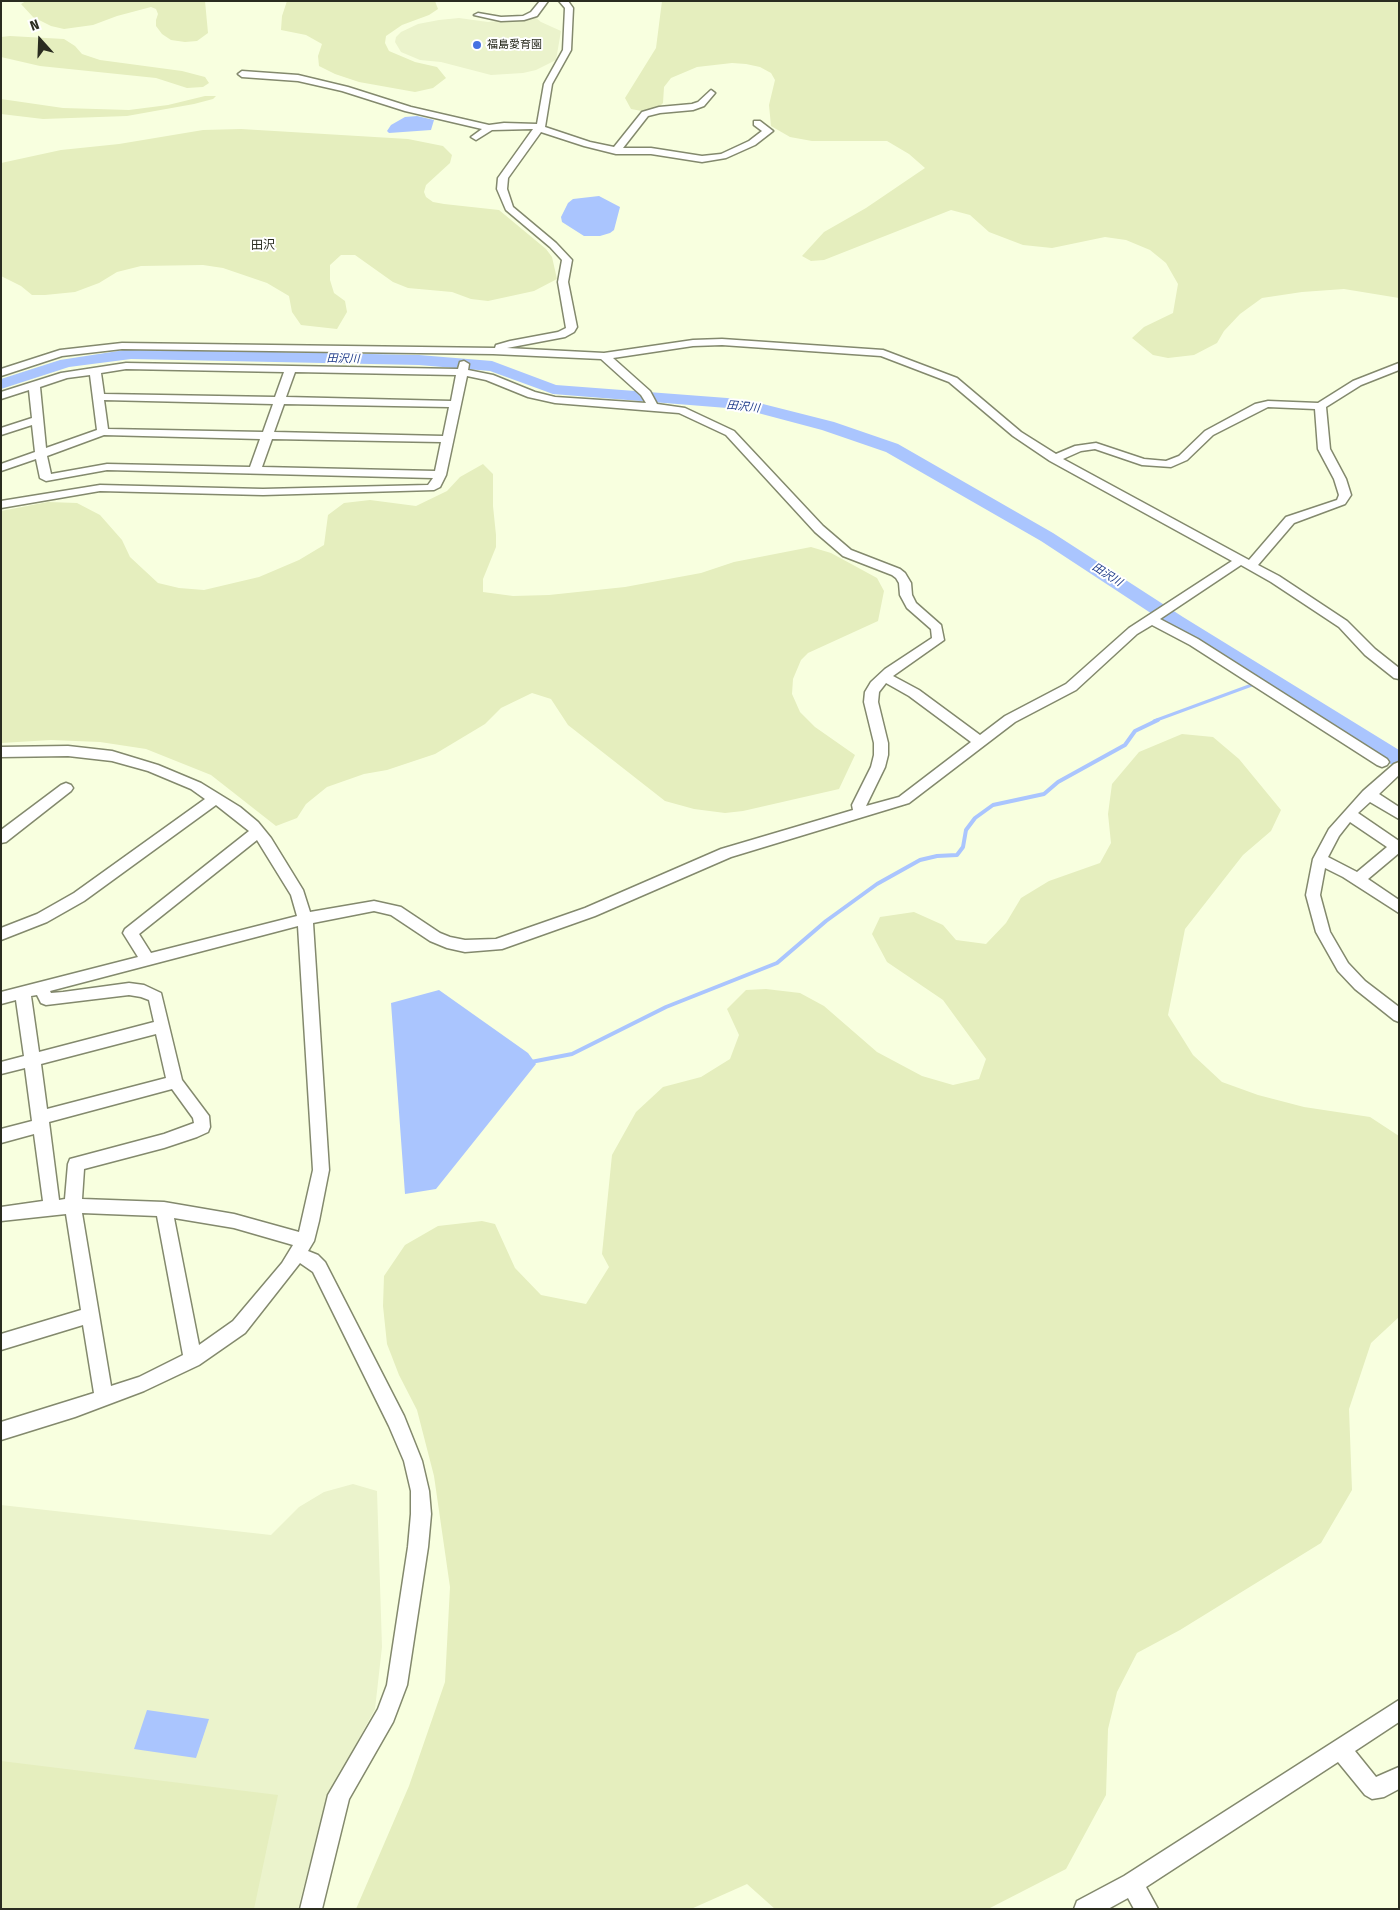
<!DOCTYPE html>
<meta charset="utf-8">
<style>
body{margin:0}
#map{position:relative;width:1400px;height:1910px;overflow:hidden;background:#f8ffdf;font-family:"Fira Sans Condensed",sans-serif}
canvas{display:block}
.frame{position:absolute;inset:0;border:2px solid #2a2c20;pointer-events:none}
.north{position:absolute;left:15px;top:15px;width:50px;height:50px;-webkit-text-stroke:4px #fff;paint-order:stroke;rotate:340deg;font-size:14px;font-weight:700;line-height:20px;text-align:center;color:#2a2c20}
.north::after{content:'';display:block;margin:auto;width:18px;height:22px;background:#2a2c20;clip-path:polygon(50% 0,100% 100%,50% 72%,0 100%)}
</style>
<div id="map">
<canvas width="1400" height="1910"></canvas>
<div class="frame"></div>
<div class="north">N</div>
</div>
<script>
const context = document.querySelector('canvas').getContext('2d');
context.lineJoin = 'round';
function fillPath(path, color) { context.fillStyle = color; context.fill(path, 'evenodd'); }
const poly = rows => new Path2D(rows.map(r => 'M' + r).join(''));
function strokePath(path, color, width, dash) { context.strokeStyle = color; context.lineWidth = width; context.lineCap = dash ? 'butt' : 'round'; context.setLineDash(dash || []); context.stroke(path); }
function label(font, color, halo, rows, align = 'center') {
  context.font = font + ' "Fira Sans Condensed","Noto Sans JP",sans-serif'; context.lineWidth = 4; context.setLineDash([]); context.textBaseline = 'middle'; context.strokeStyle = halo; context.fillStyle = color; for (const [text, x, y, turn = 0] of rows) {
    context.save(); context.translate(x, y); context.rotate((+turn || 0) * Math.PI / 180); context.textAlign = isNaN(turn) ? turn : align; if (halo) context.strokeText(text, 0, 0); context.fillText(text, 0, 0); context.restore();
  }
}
const built = poly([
 [535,17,541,22,561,31,556,60,536,70,523,73,491,75,441,62,420,60,401,52,395,42,396,37,401,32,418,24,439,20,459,18,488,22],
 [353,1484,377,1491,382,1647,375,1709,334,1785,321,1820,298,1909,1,1909,1,1505,271,1535,299,1507,324,1492]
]);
const green = poly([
 [26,1,205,1,208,33,197,41,185,42,171,40,162,34,156,26,156,20,158,14,156,9,151,7,117,16,93,25,64,29,51,26,33,17,21,4],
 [287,1,435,1,438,9,429,15,402,25,386,36,385,43,389,51,415,62,437,67,446,78,433,88,415,92,359,82,335,74,319,66,318,56,322,44,306,35,281,30,282,16],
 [662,1,1399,1,1399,298,1344,289,1302,292,1262,298,1240,314,1224,331,1217,343,1194,355,1168,358,1153,355,1132,338,1144,327,1173,313,1178,284,1166,263,1150,250,1126,240,1105,237,1052,248,1023,245,989,232,970,215,951,210,824,260,811,261,802,256,824,232,866,208,925,168,909,154,887,141,812,141,790,137,771,126,769,105,775,80,771,73,760,67,746,64,732,63,697,67,671,78,664,87,663,103,656,110,647,112,631,109,625,98,656,48],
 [10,36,64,39,75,46,82,54,100,60,182,71,205,77,209,83,203,87,187,88,156,78,40,66,1,57,1,37],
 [205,96,216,96,213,99,194,104,127,116,43,119,1,114,1,99,63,108,129,110,168,105],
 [241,129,408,139,443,146,452,155,450,163,426,185,424,192,426,197,433,202,444,204,499,210,546,249,552,257,557,279,534,291,488,301,471,299,452,292,408,288,393,282,355,255,341,255,330,265,330,280,334,293,345,301,347,312,337,329,301,325,292,312,289,296,267,283,223,268,203,265,141,266,117,272,99,283,75,292,45,295,32,295,21,286,1,276,1,163,61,150,119,144,203,130],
 [483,464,493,474,493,506,496,535,496,547,483,579,483,592,513,596,549,595,625,587,701,573,734,562,811,547,831,553,877,578,884,591,878,621,808,653,801,660,793,679,792,694,800,712,815,727,855,755,839,789,743,811,725,813,694,809,665,801,568,725,551,699,532,693,501,708,485,724,435,754,387,770,364,774,327,787,306,804,297,818,276,826,211,775,146,749,100,742,51,740,1,743,1,511,48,502,77,503,100,515,122,540,130,557,158,583,179,588,204,590,259,577,299,560,324,545,328,515,344,503,370,500,416,506,447,491,460,477],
 [1182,734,1213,737,1239,759,1281,810,1271,831,1243,855,1185,929,1168,1015,1193,1055,1222,1082,1258,1095,1304,1107,1370,1117,1399,1136,1399,1317,1371,1343,1349,1409,1352,1490,1321,1543,1180,1630,1137,1653,1117,1692,1108,1729,1106,1795,1066,1869,988,1909,775,1909,747,1884,691,1909,356,1909,409,1786,445,1682,450,1587,434,1476,417,1410,399,1375,387,1344,383,1306,384,1276,405,1245,438,1226,482,1221,495,1224,515,1268,541,1295,586,1304,609,1267,602,1254,612,1155,636,1112,663,1087,701,1077,730,1059,739,1035,727,1009,746,990,766,989,800,993,824,1006,877,1052,922,1076,953,1085,979,1079,986,1059,943,1000,887,962,872,934,880,917,914,912,943,925,956,940,986,944,1006,923,1021,898,1049,881,1100,863,1111,843,1108,814,1112,784,1139,752],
 [1,1761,278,1795,254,1909,1,1909]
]);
const water = poly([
 [417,116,434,120,431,130,389,133,387,131,391,125,405,117],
 [599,196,620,207,614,230,610,233,600,236,584,236,562,222,561,217,568,203,573,199],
 [439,990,528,1053,536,1064,436,1189,405,1194,391,1003],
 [147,1710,209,1719,196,1758,134,1749]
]);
const streamFar1 = poly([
 [1154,721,1268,679]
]);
const stream = poly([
 [531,1062,572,1054,666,1007,777,963,826,921,877,884,920,860,937,856,957,855,963,847,966,830,975,818,993,805,1044,794,1058,782,1125,745,1135,731,1158,720]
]);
const river = poly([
 [131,349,419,355,492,361,556,385,727,398,759,403,834,422,898,444,1053,533,1183,617,1399,750,1399,767,1392,765,1169,625,1041,541,886,452,822,430,758,413,727,408,553,394,490,371,419,365,131,359,69,367,1,389,1,379,60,360,131,349]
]);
const minor = poly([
 [540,1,548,1,537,16,524,20,501,21,474,15,478,13,501,17,523,16,531,12,540,1],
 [559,1,568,1,573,8,571,50,552,84,545,127,590,142,614,147,642,112,659,107,692,104,698,102,711,90,715,93,704,106,693,110,660,113,648,116,623,148,651,148,702,156,721,154,749,141,762,131,754,125,754,121,760,121,773,131,755,145,726,158,702,162,651,154,616,154,584,146,541,132,508,178,507,189,513,207,556,243,572,260,568,282,577,327,574,332,565,337,507,348,604,353,693,340,722,339,883,350,957,378,1021,432,1056,454,1075,446,1096,443,1144,459,1166,461,1179,456,1205,431,1255,404,1268,401,1318,403,1353,381,1399,363,1399,370,1361,385,1326,407,1330,449,1346,479,1351,495,1345,504,1294,523,1258,565,1279,576,1347,621,1375,649,1399,668,1399,679,1394,678,1365,655,1339,627,1271,582,1241,565,1160,619,1198,639,1387,759,1389,762,1387,765,1382,767,1377,765,1190,645,1152,625,1137,634,1076,690,1015,722,909,803,731,857,595,916,502,949,465,952,447,948,430,941,391,915,374,911,313,923,329,1170,319,1221,314,1241,308,1251,318,1255,325,1262,404,1416,422,1461,429,1491,431,1514,428,1547,407,1685,393,1722,349,1799,322,1909,300,1909,328,1795,378,1709,387,1685,408,1547,411,1514,411,1491,404,1461,389,1426,313,1272,300,1263,245,1333,199,1365,144,1391,75,1417,1,1440,1,1422,94,1393,83,1325,1,1350,1,1334,81,1310,66,1214,1,1221,1,1207,43,1201,34,1134,1,1143,1,1129,32,1121,25,1068,1,1074,1,1062,24,1056,16,1000,1,1004,1,992,138,957,123,933,125,929,249,831,216,805,84,901,47,922,1,940,1,928,37,914,74,893,205,799,191,789,148,771,112,761,68,756,1,757,1,747,68,746,112,751,158,765,201,783,240,807,258,822,271,838,303,890,310,912,374,901,401,907,440,933,450,937,465,940,496,939,585,908,721,849,853,810,852,805,871,767,874,755,874,743,864,702,865,692,871,682,885,669,932,638,931,629,907,608,900,595,899,583,896,578,892,575,843,556,815,532,726,435,679,413,555,403,528,397,486,380,467,376,446,475,440,487,434,490,263,495,100,491,1,508,1,501,100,485,263,489,428,485,433,478,107,470,46,481,40,478,36,459,1,471,1,464,35,452,32,425,1,435,1,428,32,418,29,390,1,399,1,392,61,373,126,363,458,369,460,362,464,361,469,364,468,370,493,375,535,392,555,397,646,403,641,395,601,359,493,354,122,349,62,356,1,376,1,369,60,350,122,343,495,348,496,345,510,341,558,332,566,328,558,282,562,260,550,247,506,210,497,189,498,178,533,129,492,130,476,140,471,137,482,129,405,111,342,91,298,81,242,77,238,74,242,71,298,75,348,87,411,107,489,125,504,123,537,124,544,84,563,50,565,8,559,1],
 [722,345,881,356,949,382,1013,436,1050,461,1232,561,1129,628,1066,684,1005,716,980,735,919,690,893,676,944,640,941,625,916,603,912,595,911,583,905,573,900,569,851,550,823,526,734,431,685,408,657,404,650,391,613,358,693,346,722,345],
 [126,369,284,372,275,397,104,394,101,373,126,369],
 [295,372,456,375,451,401,286,397,295,372],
 [90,375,97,430,46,448,40,387,67,378,90,375],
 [104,400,273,404,263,432,108,429,104,400],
 [284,404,449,407,443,436,274,432,284,404],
 [1268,407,1315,409,1318,449,1334,479,1339,495,1337,500,1286,517,1249,560,1063,459,1081,451,1095,449,1142,465,1171,467,1187,460,1213,435,1268,407],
 [104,435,260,439,250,467,107,464,51,474,47,456,104,435],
 [272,439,441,442,435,471,262,467,272,439],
 [886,683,909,696,971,742,899,797,866,806,885,767,888,755,888,743,878,702,879,692,886,683],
 [257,840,291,895,297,916,151,953,139,934,257,840],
 [298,926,313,1170,299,1232,234,1214,164,1202,82,1199,84,1169,164,1148,197,1137,208,1132,210,1127,209,1116,182,1080,161,993,144,985,129,983,63,992,51,993,50,991,298,926],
 [37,995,41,1003,46,1005,129,995,141,997,149,1000,154,1022,39,1052,31,996,37,995],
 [156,1034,166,1078,47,1109,41,1064,156,1034],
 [172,1089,193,1118,194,1123,164,1134,70,1159,68,1164,65,1199,59,1200,49,1122,172,1089],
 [82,1213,157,1216,183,1355,139,1377,111,1386,82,1213],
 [174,1218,234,1228,293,1245,282,1263,233,1321,199,1345,174,1218],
 [1399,762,1399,775,1379,794,1399,807,1399,819,1370,802,1358,813,1399,841,1399,853,1368,879,1399,900,1399,913,1343,877,1325,868,1320,895,1330,932,1348,963,1365,981,1399,1007,1399,1022,1394,1020,1355,989,1338,971,1316,932,1306,895,1313,859,1329,829,1363,791,1394,764,1399,762],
 [1350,822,1387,847,1357,872,1328,857,1339,836,1350,822],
 [66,783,71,785,73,788,71,791,6,842,1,843,1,830,61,785,66,783],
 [1399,1700,1399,1722,1355,1751,1376,1777,1399,1767,1399,1789,1384,1797,1372,1799,1365,1795,1338,1762,1146,1887,1158,1909,1134,1909,1128,1898,1108,1909,1074,1909,1077,1901,1124,1876,1399,1700]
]);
const markers = [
 [477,45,5,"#4471e2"]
];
const farPoinames = [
 ["福島愛育園",487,45]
];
const farWaternames = [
 ["田沢川",343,359,1],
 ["田沢川",743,407,6],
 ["田沢川",1107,575,32]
];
const farQuarternames = [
 ["田沢",263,246]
];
fillPath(built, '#ebf3cc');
fillPath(green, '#e5eebe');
fillPath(water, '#aac5fe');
strokePath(streamFar1, '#aac5fe', 3);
strokePath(stream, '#aac5fe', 4);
fillPath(river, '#aac5fe');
strokePath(minor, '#83896d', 3);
fillPath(minor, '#fff');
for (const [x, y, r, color] of markers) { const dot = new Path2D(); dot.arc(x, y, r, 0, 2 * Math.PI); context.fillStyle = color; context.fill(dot); strokePath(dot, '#fff', 2); }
label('11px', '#2a2c20', '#fff', farPoinames, 'left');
label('italic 11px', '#1c3988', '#fff', farWaternames);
label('12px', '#2a2c20', '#fff', farQuarternames);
</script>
